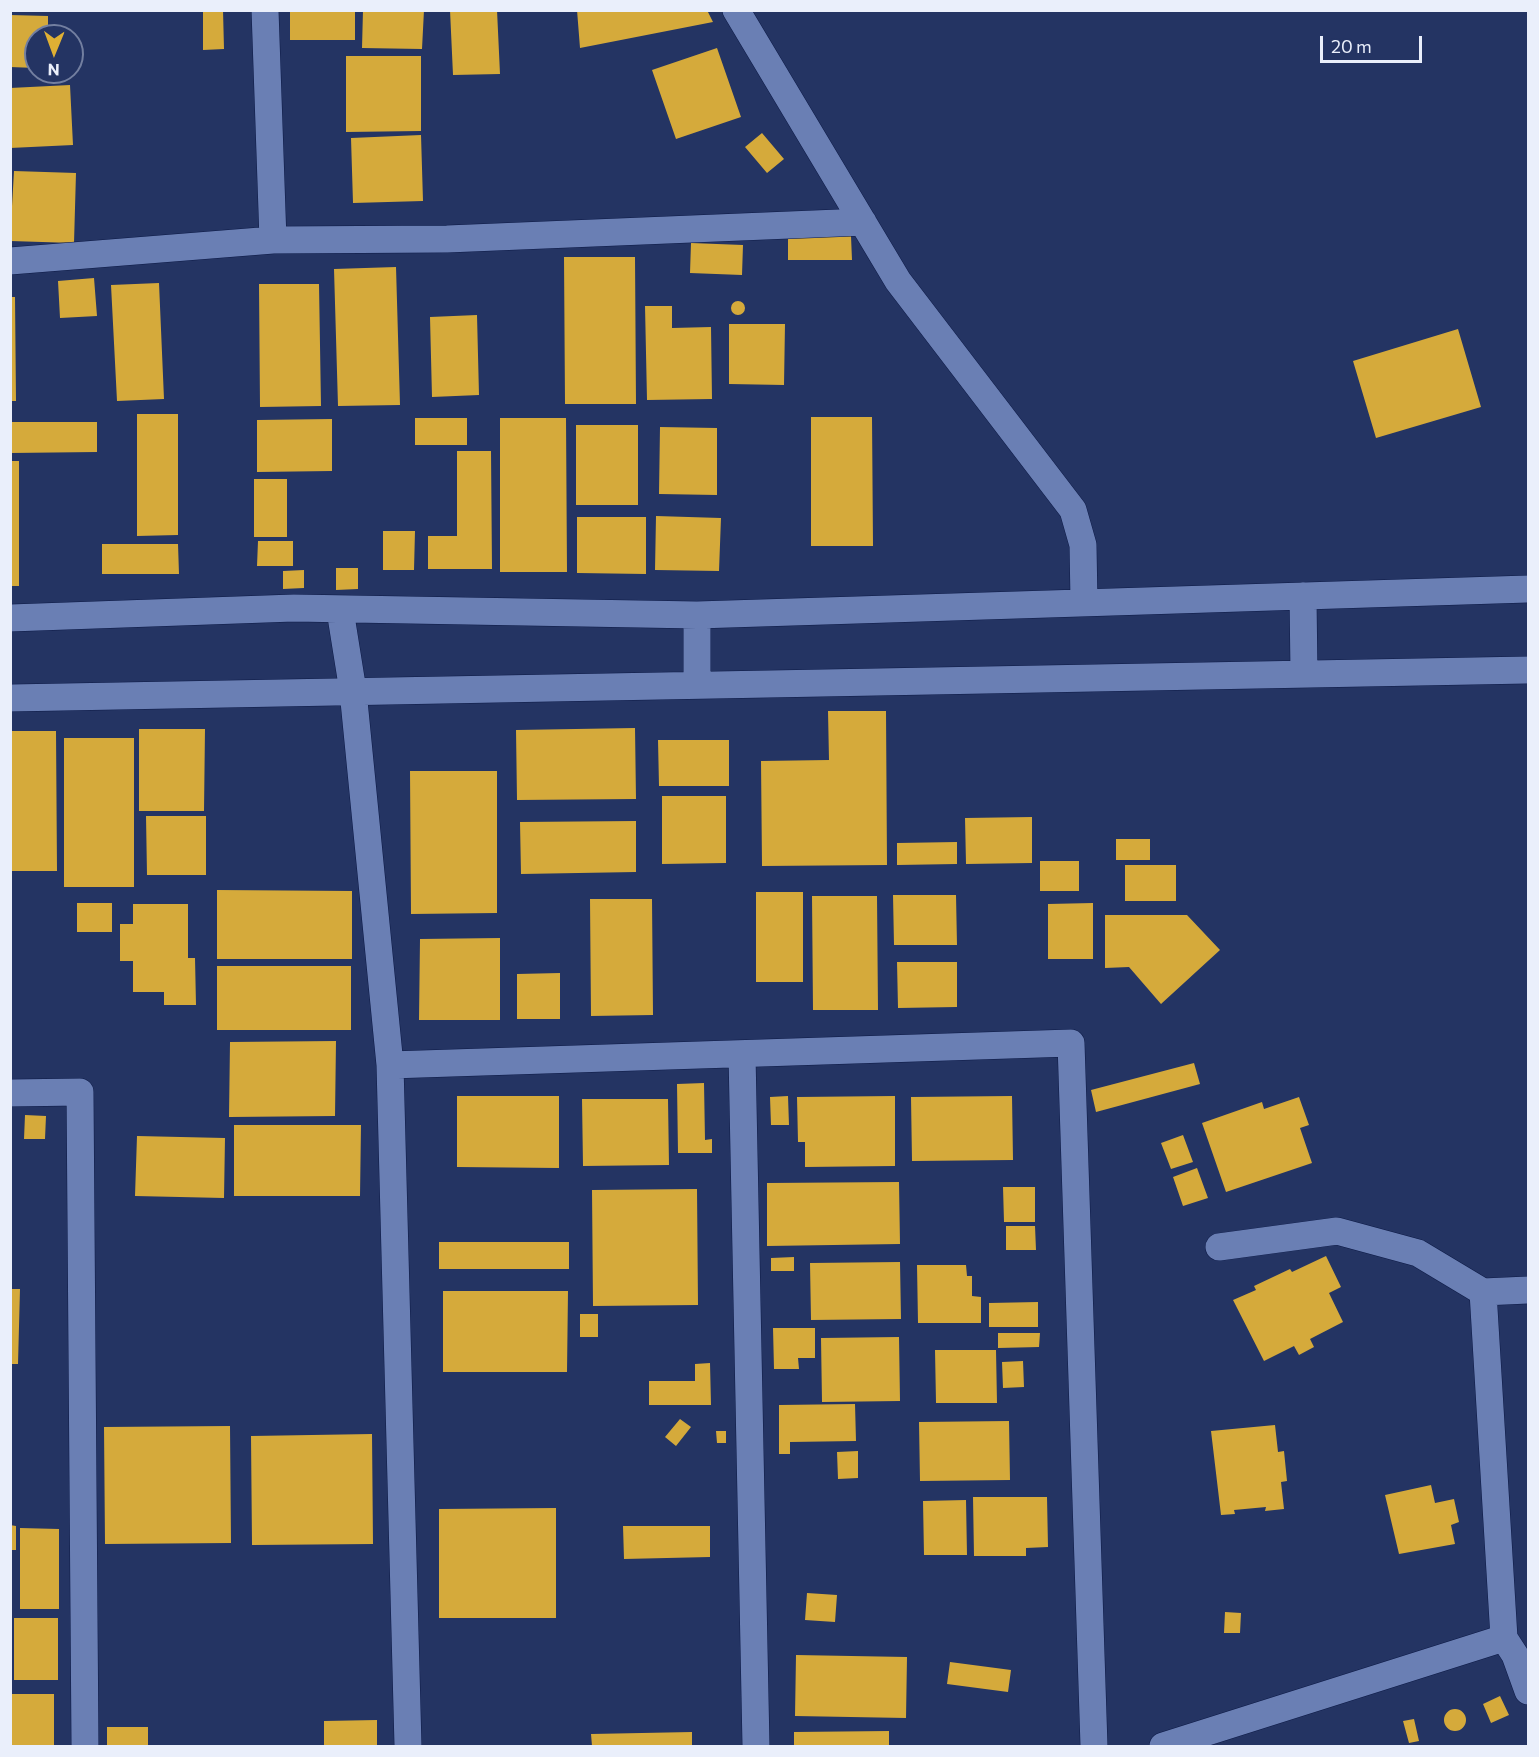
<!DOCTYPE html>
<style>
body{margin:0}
#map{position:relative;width:1539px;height:1757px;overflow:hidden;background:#243463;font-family:Commissioner,sans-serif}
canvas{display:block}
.frame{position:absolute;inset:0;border:12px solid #eaeffb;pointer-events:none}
.north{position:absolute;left:24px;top:24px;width:60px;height:60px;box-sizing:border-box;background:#243463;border:2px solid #737fa0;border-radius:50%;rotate:181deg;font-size:16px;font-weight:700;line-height:24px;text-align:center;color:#eaeffb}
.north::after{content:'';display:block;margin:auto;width:21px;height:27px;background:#dfb034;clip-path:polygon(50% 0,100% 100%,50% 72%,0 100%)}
.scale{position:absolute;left:1320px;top:36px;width:102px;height:27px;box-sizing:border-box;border:3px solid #eaeffb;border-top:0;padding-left:8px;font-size:18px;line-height:21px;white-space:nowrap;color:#eaeffb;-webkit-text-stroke:4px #243463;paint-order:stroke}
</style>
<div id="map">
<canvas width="1539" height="1757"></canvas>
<div class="frame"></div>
<div class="north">N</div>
<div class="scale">20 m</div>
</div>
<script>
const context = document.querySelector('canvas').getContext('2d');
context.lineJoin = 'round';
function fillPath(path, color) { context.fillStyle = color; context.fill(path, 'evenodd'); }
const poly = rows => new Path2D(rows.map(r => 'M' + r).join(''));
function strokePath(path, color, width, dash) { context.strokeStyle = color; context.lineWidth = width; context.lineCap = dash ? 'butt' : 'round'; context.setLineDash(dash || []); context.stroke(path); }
const building = poly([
 [203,10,223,10,224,49,203,50],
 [290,10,355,10,355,40,290,40],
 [363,10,424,10,422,49,362,48],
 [450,10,497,10,500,74,453,75],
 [577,10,707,10,713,22,580,48],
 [10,15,48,16,48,36,36,36,36,68,10,67],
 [717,48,741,117,676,139,652,70],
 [346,56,421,56,421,131,346,132],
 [70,85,73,145,10,148,10,88],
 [762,133,784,159,767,173,745,147],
 [421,135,423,201,353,203,351,138],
 [14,171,76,173,74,243,10,241],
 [788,236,851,236,852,260,788,260],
 [691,243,743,245,742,275,690,273],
 [564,257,635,257,636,404,565,404],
 [396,267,400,405,338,406,334,269],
 [94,278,97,316,60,318,58,281],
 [159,283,164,399,117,401,111,285],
 [259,284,319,284,321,406,260,407],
 [10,297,15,297,16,401,10,401],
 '731 308a7 7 0 1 1 14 0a7 7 0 1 1-14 0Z',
 [645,306,672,306,672,328,711,327,712,399,647,400],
 [477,315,479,395,432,397,430,317],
 [729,324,785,324,784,385,729,384],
 [1458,329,1481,407,1376,438,1353,361],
 [137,414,178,414,178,535,137,536],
 [811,417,872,417,873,546,811,546],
 [415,418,467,418,467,445,415,445],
 [500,418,566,418,567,572,500,572],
 [332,419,332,471,257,472,257,420],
 [10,422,97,422,97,452,10,453],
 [576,425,638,425,638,505,576,505],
 [660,427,717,428,717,495,659,494],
 [457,451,491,451,492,569,428,569,428,536,457,536],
 [10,461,19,461,19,586,10,586],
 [254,479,287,479,287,537,254,537],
 [656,516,721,518,719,571,655,570],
 [577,517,646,517,646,574,577,573],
 [383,531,415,531,414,570,383,570],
 [258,541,293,541,293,566,257,566],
 [102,544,178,544,179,574,102,574],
 [336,568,358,568,358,589,336,590],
 [304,570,304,588,283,589,283,571],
 [828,711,886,711,887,865,762,866,761,761,829,760],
 [635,728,636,799,517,800,516,730],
 [139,729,205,729,204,811,139,811],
 [10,731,56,731,57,871,10,871],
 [64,738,134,738,134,887,64,887],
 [658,740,729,740,729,786,659,786],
 [410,771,497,771,497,913,411,914],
 [662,796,726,796,726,863,662,864],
 [146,816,206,816,206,875,147,875],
 [1032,817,1032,863,966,864,965,818],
 [636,821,636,872,521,874,520,822],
 [1116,839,1150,839,1150,860,1116,860],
 [957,842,957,864,897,865,897,843],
 [1040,861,1079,861,1079,891,1040,891],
 [1125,865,1176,865,1176,901,1125,901],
 [217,890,352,891,352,959,217,959],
 [756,892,803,892,803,982,756,982],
 [893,895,956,895,957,945,894,945],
 [812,896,877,896,878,1010,813,1010],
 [590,899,652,899,653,1015,591,1016],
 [77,903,112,903,112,932,77,932],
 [1093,903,1093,959,1048,959,1048,904],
 [133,904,188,904,188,958,195,958,196,1005,164,1005,164,992,133,992,133,961,120,961,120,924,133,924],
 [1105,915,1187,915,1220,950,1161,1004,1129,967,1105,968],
 [500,938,500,1020,419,1020,420,939],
 [897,962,957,962,957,1007,898,1008],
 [217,966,351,966,351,1030,217,1030],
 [560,973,560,1019,517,1019,517,974],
 [336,1041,335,1116,229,1117,230,1042],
 [1194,1063,1200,1084,1096,1112,1091,1090],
 [704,1083,705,1140,712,1139,712,1153,678,1153,677,1084],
 [457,1096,559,1096,559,1168,457,1167],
 [788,1096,789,1125,771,1125,770,1097],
 [895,1096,895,1166,805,1167,805,1142,798,1142,797,1097],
 [1012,1096,1013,1160,912,1161,911,1097],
 [1299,1097,1309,1125,1300,1128,1312,1163,1226,1192,1202,1123,1262,1102,1264,1109],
 [582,1099,668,1099,669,1165,583,1166],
 [25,1115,46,1116,45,1139,24,1139],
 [234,1125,361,1125,360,1196,234,1196],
 [1183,1135,1193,1162,1171,1169,1161,1143],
 [137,1136,225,1138,224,1198,135,1196],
 [1197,1168,1208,1198,1183,1206,1173,1177],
 [899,1182,900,1244,767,1246,767,1183],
 [1003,1187,1035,1187,1035,1222,1004,1222],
 [697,1189,698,1305,593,1306,592,1190],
 [1006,1226,1035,1226,1036,1250,1006,1250],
 [439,1242,569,1242,569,1269,439,1269],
 [1326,1256,1341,1287,1329,1293,1343,1322,1310,1339,1314,1347,1299,1355,1294,1346,1264,1361,1233,1300,1256,1290,1254,1286,1290,1269,1292,1272],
 [794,1257,794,1271,771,1271,771,1258],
 [900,1262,901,1319,811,1320,810,1263],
 [917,1265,966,1265,967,1276,972,1276,972,1296,981,1297,981,1323,918,1323],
 [10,1289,20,1289,18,1364,10,1364],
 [443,1291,568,1291,567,1372,443,1372],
 [1038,1302,1038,1327,989,1327,989,1303],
 [580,1314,598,1314,598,1337,580,1337],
 [773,1328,815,1328,815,1358,798,1358,799,1369,774,1369],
 [998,1333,1040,1333,1039,1347,998,1348],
 [899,1337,900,1401,822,1402,821,1338],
 [935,1350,996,1350,997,1403,936,1403],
 [1023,1361,1024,1387,1003,1388,1002,1362],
 [710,1363,711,1405,649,1405,649,1381,695,1381,695,1364],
 [855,1404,856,1441,790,1442,790,1454,779,1454,779,1405],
 [680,1419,691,1427,676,1446,665,1437],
 [1009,1421,1010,1480,920,1481,919,1422],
 [1275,1425,1278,1452,1284,1451,1287,1481,1281,1482,1284,1509,1265,1511,1266,1507,1234,1510,1235,1514,1221,1515,1211,1431],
 [230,1426,231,1543,105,1544,104,1427],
 [716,1431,726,1431,726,1443,717,1443],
 [372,1434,373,1544,252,1545,251,1436],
 [858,1451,858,1478,838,1479,837,1452],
 [1431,1485,1435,1503,1454,1499,1459,1522,1451,1525,1455,1544,1399,1554,1385,1495],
 [973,1497,1047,1497,1048,1547,1026,1548,1026,1556,974,1556],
 [966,1500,967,1555,924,1555,923,1501],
 [556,1508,556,1618,439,1618,439,1509],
 [10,1525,16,1526,16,1550,10,1550],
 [623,1526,710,1526,710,1557,624,1559],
 [20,1528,59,1529,59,1609,20,1609],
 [807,1593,837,1595,835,1622,805,1620],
 [1225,1612,1241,1613,1240,1633,1224,1633],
 [14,1618,58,1618,58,1680,14,1680],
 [796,1655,907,1657,906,1718,795,1716],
 [950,1662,1011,1670,1008,1692,947,1684],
 [10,1694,54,1694,54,1746,10,1746],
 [1500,1696,1509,1715,1491,1723,1483,1704],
 '1444 1720a11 11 0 1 1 22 0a11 11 0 1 1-22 0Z',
 [1414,1719,1419,1741,1409,1743,1403,1721],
 [377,1720,377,1746,324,1746,324,1721],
 [107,1727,148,1727,148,1746,107,1746],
 [889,1731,889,1746,794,1746,794,1732],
 [692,1732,692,1746,592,1746,591,1734]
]);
const street = poly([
 [265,10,273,240],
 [736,10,898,281,1073,510,1083,545,1084,602],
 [10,261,273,240,447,239,863,222],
 [1303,596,1304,674],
 [340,610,353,691,390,1065,408,1746],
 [697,615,697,685],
 [10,618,294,608,697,615,1528,589],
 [10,698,1528,670],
 [742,1054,756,1746],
 [390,1065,1071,1043,1094,1746],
 [10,1093,80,1092,85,1746],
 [1219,1247,1337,1231,1418,1253,1483,1292,1528,1290],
 [1483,1292,1504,1638],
 [1163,1746,1504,1638,1515,1655,1528,1691]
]);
fillPath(building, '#d5aa3b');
strokePath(street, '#0d1a46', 28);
strokePath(street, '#6a7fb4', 27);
</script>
